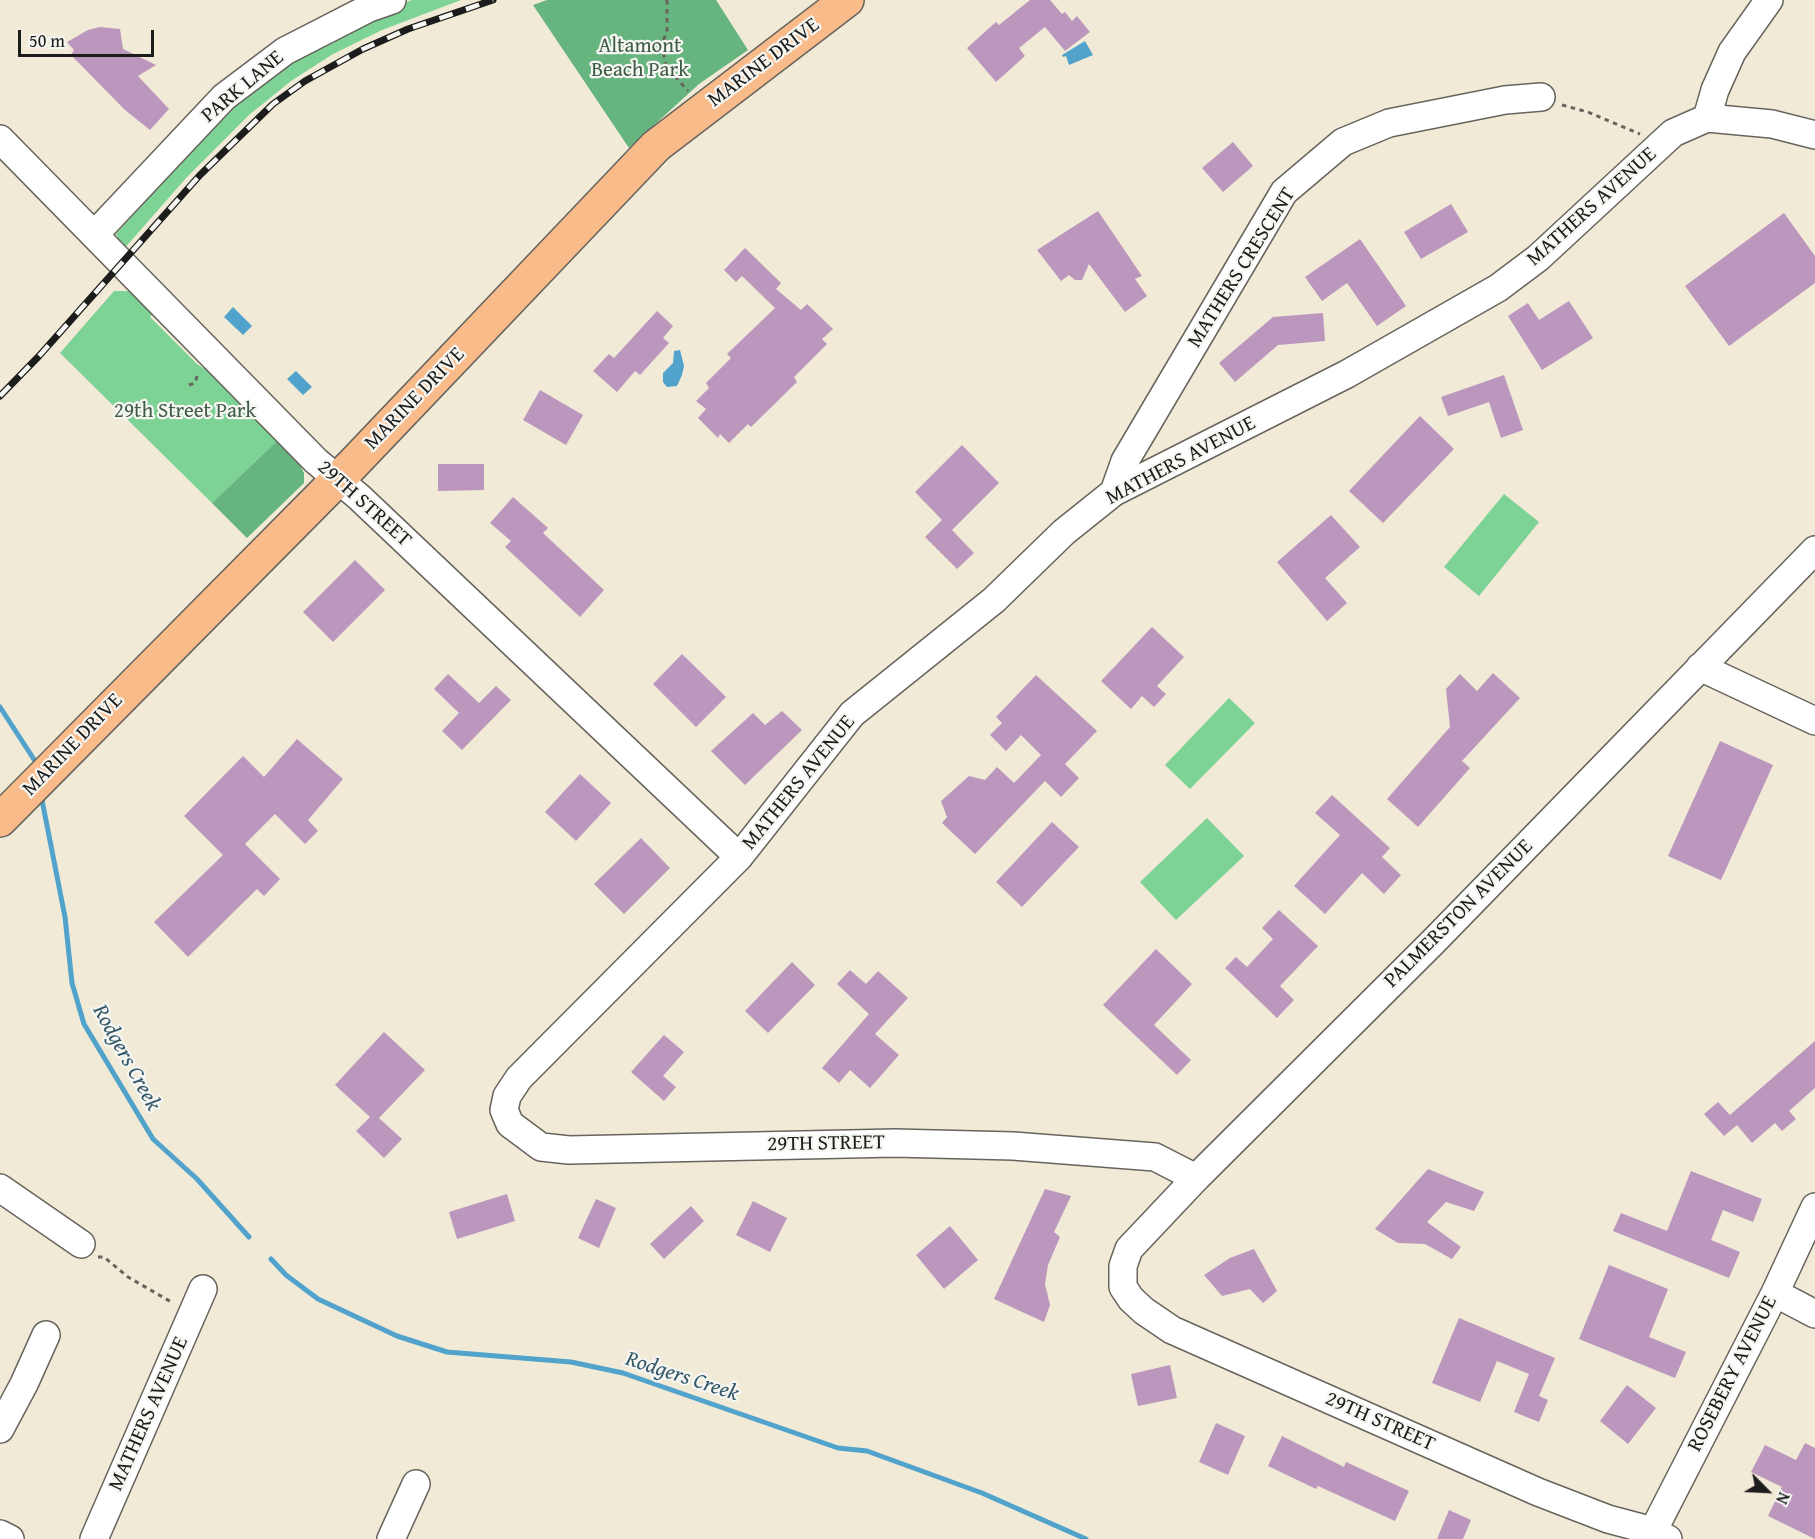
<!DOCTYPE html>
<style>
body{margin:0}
#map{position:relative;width:1815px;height:1539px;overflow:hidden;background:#f1ead6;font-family:"Gentium Book Plus",serif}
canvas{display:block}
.north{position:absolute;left:1737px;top:1461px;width:60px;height:60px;-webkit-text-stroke:4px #f6f6f2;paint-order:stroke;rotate:114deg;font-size:16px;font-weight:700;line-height:24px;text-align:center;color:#1c1c1c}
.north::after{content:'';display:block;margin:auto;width:21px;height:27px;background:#1c1c1c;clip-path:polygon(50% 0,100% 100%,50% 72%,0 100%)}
.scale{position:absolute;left:18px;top:30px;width:136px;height:27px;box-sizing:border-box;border:3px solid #1c1c1c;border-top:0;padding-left:8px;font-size:18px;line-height:21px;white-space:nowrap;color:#1c1c1c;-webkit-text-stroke:4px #f6f6f2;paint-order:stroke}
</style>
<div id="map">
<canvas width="1815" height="1539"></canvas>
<div class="north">N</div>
<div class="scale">50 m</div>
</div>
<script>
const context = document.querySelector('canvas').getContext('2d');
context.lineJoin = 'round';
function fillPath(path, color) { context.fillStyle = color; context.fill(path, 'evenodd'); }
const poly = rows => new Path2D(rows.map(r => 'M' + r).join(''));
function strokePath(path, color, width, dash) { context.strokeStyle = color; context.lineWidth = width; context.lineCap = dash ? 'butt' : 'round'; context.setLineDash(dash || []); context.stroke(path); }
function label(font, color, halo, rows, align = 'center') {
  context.font = font + ' "Gentium Book Plus",serif'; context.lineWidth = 4.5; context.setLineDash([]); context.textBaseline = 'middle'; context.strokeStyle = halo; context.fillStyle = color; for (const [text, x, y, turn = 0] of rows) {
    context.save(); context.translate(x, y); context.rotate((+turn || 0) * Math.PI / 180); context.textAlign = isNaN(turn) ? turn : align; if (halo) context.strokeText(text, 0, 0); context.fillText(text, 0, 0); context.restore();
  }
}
const green = poly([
 [412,0,461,0,382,30,333,54,291,81,249,115,187,177,123,250,116,234,221,117,273,74,369,16],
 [114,291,128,291,142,297,155,311,150,317,197,364,217,377,278,440,212,503,60,353],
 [1504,494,1539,522,1479,596,1444,567],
 [1229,698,1255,723,1190,789,1165,765],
 [1207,818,1244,856,1176,920,1140,882]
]);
const forest = poly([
 [547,0,716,0,748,50,699,84,629,148,533,5],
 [278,440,298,461,304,473,304,483,247,538,212,503]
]);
const water = poly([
 [1085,41,1093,55,1069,65,1066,56,1063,57,1062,55],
 [233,307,252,326,243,335,224,317],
 [680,350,684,366,682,375,677,386,667,387,663,382,663,373,673,363,674,351],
 [296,371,312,387,303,395,287,379]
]);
const stream = poly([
 [0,707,35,761],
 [41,795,65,917,72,983,84,1024,153,1139,197,1179,249,1237],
 [271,1259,286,1275,318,1299,397,1336,447,1352,571,1362,623,1373,838,1448,867,1451,982,1493,1086,1539]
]);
const building = poly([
 [1030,0,1050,0,1062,14,1065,12,1072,21,1077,16,1090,32,1065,51,1045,27,1019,48,1025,56,996,82,967,48,996,22,999,25],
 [100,27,120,29,123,49,156,65,138,76,169,109,150,130,125,110,71,55,74,50,67,42,88,30],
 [1233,142,1253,166,1223,192,1202,168],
 [1451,204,1468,232,1421,259,1404,232],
 [1098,211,1142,276,1135,279,1147,296,1125,312,1089,264,1082,280,1075,280,1069,275,1061,281,1037,250],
 [1784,213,1815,256,1815,283,1729,346,1685,286],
 [1360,239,1406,306,1377,326,1347,283,1322,301,1305,277],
 [745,248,781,283,776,289,801,310,807,304,833,329,822,339,827,344,794,377,797,382,751,427,748,424,729,443,720,434,718,438,698,418,706,409,696,401,709,388,706,383,731,358,727,354,775,308,742,276,736,282,724,270],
 [1569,301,1593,338,1542,370,1508,316,1528,303,1539,320],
 [657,311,673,326,663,338,669,343,640,375,635,371,617,392,593,371,609,354,614,358],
 [1323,313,1325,341,1278,345,1235,382,1219,363,1273,317],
 [1504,375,1523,430,1501,438,1489,402,1448,416,1441,397],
 [540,390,583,415,566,445,523,420],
 [1420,416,1454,449,1383,523,1349,491],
 [962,445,999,483,952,530,974,553,957,569,925,537,942,520,915,492],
 [438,464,484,464,484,490,438,491],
 [513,497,548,528,543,533,604,590,580,617,505,547,511,541,490,523],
 [1331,515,1360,547,1325,578,1347,603,1327,621,1277,562],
 [355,560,385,590,333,642,303,612],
 [1152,627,1184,657,1157,686,1166,694,1154,707,1142,696,1131,709,1101,681],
 [682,654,726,697,696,727,653,684],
 [1493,673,1520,698,1462,761,1470,768,1418,827,1387,799,1450,727,1446,689,1460,674,1477,691],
 [448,674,479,703,496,686,511,700,462,750,442,731,459,713,434,689],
 [1036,675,1097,731,1065,764,1079,778,1061,797,1045,781,975,854,942,823,947,817,941,801,969,776,985,780,997,767,1014,783,1041,755,1021,735,1006,751,990,735,1002,723,996,717],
 [782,711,802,730,745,785,711,751,753,713,765,725],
 [297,739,343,779,308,820,318,831,305,844,275,814,245,844,280,879,264,896,257,889,188,957,154,922,223,855,184,816,243,756,264,777],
 [1720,741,1773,765,1721,880,1668,856],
 [580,774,611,803,576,841,545,812],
 [1332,795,1390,848,1382,857,1401,875,1384,894,1362,873,1325,914,1294,886,1340,835,1315,813],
 [1052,822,1079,847,1022,907,996,882],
 [641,838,670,868,624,914,594,884],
 [1279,910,1318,946,1280,986,1294,1000,1277,1018,1225,968,1236,957,1247,967,1273,939,1262,928],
 [1156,949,1192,984,1154,1025,1191,1060,1177,1075,1103,1005],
 [792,962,815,985,768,1033,745,1011],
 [850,970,866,984,878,971,908,998,875,1034,899,1055,870,1088,850,1070,839,1083,822,1068,869,1014,837,984],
 [384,1032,425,1070,379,1118,402,1139,384,1158,356,1131,370,1117,335,1085],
 [664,1035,684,1052,663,1076,676,1087,664,1101,631,1072],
 [1815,1041,1815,1088,1789,1111,1796,1119,1782,1131,1775,1123,1752,1143,1737,1125,1724,1136,1704,1114,1718,1102,1730,1115],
 [1428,1169,1484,1192,1474,1211,1446,1202,1427,1222,1461,1247,1452,1259,1425,1244,1398,1243,1375,1229],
 [1691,1171,1762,1199,1753,1222,1723,1210,1711,1240,1740,1252,1729,1278,1613,1231,1621,1213,1667,1231],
 [1045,1189,1071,1196,1054,1232,1060,1237,1048,1265,1045,1284,1050,1305,1044,1322,994,1299],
 [507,1194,515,1221,457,1239,449,1212],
 [596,1199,616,1208,599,1248,578,1238],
 [753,1201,787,1218,770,1252,736,1235],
 [691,1206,704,1221,664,1259,650,1244],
 [950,1226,978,1260,944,1289,916,1255],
 [1254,1249,1277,1291,1263,1303,1250,1289,1222,1296,1204,1275,1230,1258],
 [1609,1265,1668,1289,1649,1337,1686,1352,1675,1378,1579,1339],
 [1459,1318,1555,1358,1539,1396,1548,1400,1539,1422,1514,1412,1529,1374,1497,1361,1480,1402,1432,1383],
 [1170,1365,1177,1398,1138,1406,1131,1374],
 [1627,1385,1656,1408,1628,1444,1600,1421],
 [1216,1423,1245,1436,1228,1475,1199,1462],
 [1282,1436,1344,1467,1346,1462,1409,1491,1395,1521,1318,1486,1316,1489,1268,1466],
 [1805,1443,1815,1448,1815,1539,1768,1516,1782,1487,1751,1472,1765,1445,1796,1460],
 [1449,1510,1471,1520,1463,1539,1437,1539]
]);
const path = poly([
 [667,0,667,30,662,45,666,66,688,91],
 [1562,105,1588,112,1640,134],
 [189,385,195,383,198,373],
 [98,1257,104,1257,128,1277,173,1303]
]);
const minor = poly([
 [1707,118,1772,124,1815,135],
 [0,139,316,461,359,497,739,857],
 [94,235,224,97,285,51,369,8,392,0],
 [1114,492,1125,461,1284,192,1343,142,1389,123,1505,100,1541,97],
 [1700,667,1815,721],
 [1196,1178,1155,1157,1013,1146,895,1143,569,1150,541,1147,510,1124,504,1110,507,1096,519,1078,739,857,852,714,994,600,1064,532,1114,492,1347,374,1498,288,1538,258,1673,133,1707,118,1715,90,1732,52,1769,0],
 [0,1188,81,1244],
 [1775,1293,1815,1314],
 [0,1429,24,1384,46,1335],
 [0,1534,10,1539],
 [94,1539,203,1289],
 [391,1539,416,1484],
 [1649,1539,1775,1293,1815,1207],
 [1668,1539,1653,1531,1608,1519,1538,1492,1172,1330,1144,1311,1131,1299,1123,1287,1123,1266,1129,1249,1196,1178,1433,942,1815,550]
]);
const major = poly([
 [0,820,353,464,656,146,847,0]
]);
const rail = poly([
 [0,396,39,356,200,175,273,104,305,81,363,49,408,29,493,0]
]);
const parkNames = [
 ["Altamont",640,47],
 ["Beach Park",640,71],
 ["29th Street Park",185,412]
];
const streetNames = [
 ["MARINE DRIVE",764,63,-37],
 ["PARK LANE",243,87,-40],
 ["MATHERS AVENUE",1592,207,-42],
 ["MATHERS CRESCENT",1242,268,-58],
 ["MARINE DRIVE",415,399,-46],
 ["MATHERS AVENUE",1181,461,-28],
 ["29TH STREET",364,504,42],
 ["MARINE DRIVE",73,745,-46],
 ["MATHERS AVENUE",799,783,-51],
 ["PALMERSTON AVENUE",1459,914,-45],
 ["29TH STREET",826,1144,-1],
 ["ROSEBERY AVENUE",1733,1374,-63],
 ["MATHERS AVENUE",149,1414,-66],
 ["29TH STREET",1380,1422,24]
];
const waterNames = [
 ["Rodgers Creek",126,1058,61],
 ["Rodgers Creek",682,1377,18]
];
fillPath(green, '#7dd295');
fillPath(forest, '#66b47e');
fillPath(water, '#51a3cc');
strokePath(stream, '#51a3cc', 5);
fillPath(building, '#bb97bd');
strokePath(minor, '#67645d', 30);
strokePath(major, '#67645d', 36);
strokePath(path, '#67645d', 3, [4.5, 4.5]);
strokePath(minor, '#fff', 27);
strokePath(major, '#fabb8b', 33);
strokePath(rail, '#1c1c1c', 7);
strokePath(rail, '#f6f6f2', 4.5, [14]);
label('21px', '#3e5c46', '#f6f6f2', parkNames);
label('21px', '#1c1c1c', '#f6f6f2', streetNames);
label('italic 22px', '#34596b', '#f6f6f2', waterNames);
</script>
